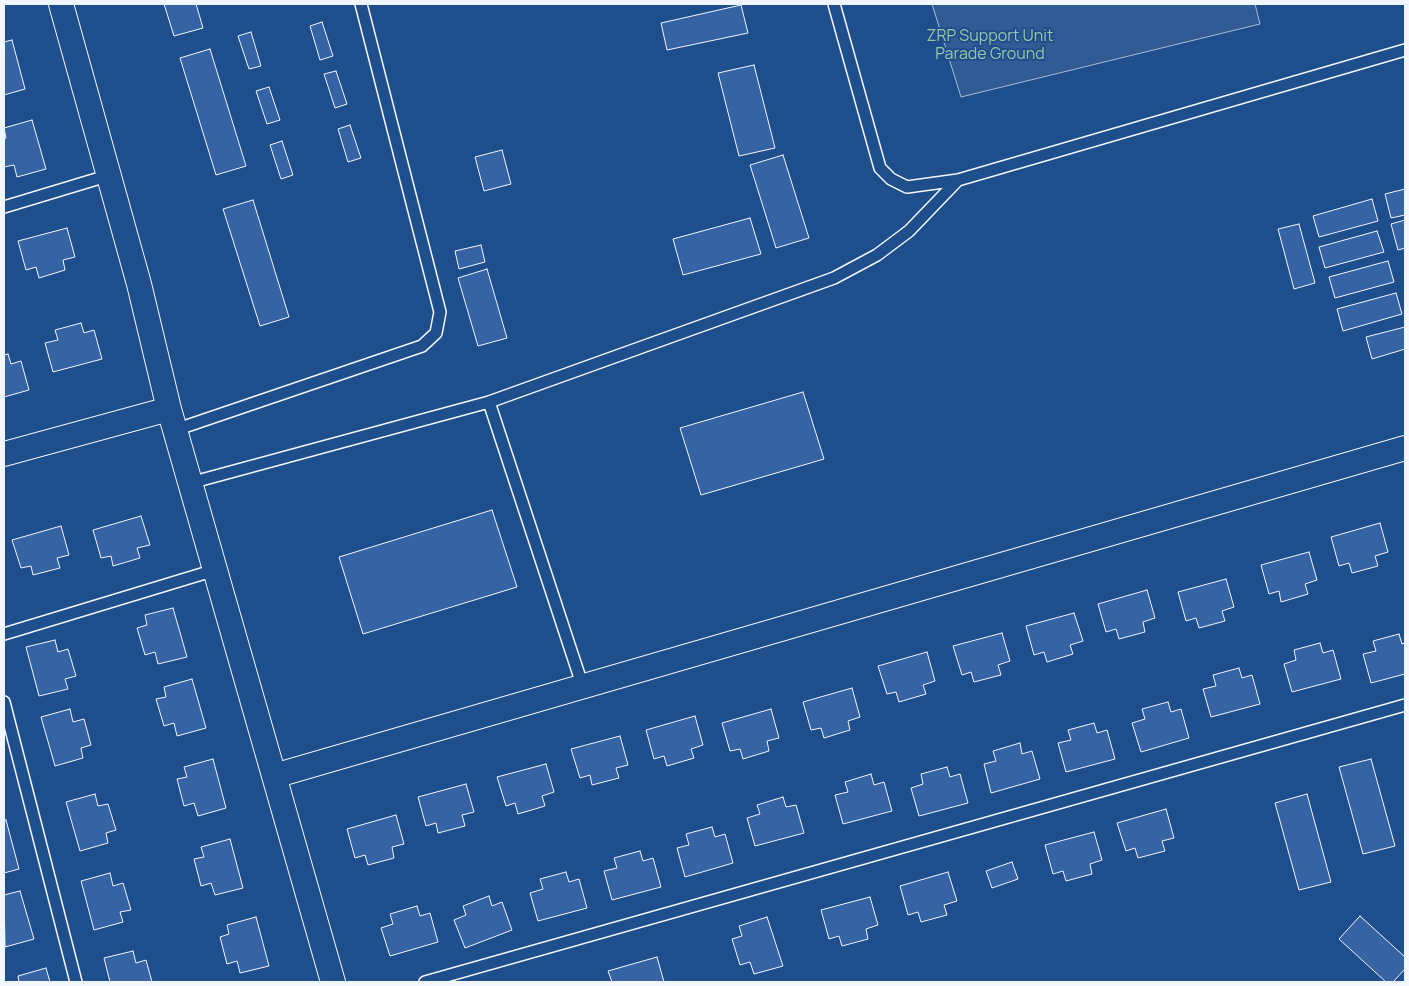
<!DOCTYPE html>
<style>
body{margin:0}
#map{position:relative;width:1409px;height:986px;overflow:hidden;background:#1f4e8c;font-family:Manrope,sans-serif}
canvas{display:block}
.frame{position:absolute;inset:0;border:5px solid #f2f6ff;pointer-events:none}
</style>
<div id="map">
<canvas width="1409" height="986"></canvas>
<div class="frame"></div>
</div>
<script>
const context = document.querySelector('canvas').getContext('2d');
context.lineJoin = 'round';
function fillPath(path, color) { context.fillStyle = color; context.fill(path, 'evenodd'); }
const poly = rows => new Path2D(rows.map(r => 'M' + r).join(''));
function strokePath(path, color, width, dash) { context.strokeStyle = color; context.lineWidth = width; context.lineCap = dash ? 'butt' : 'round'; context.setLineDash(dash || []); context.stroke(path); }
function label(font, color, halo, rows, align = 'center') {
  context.font = font + ' Manrope,sans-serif'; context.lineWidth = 4; context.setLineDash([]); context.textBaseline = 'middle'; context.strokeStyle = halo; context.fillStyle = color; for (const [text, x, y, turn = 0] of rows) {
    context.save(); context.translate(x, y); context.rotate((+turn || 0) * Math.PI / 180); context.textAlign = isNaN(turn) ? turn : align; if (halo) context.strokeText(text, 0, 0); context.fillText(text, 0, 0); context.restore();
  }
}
const built = poly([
 [932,4,1255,4,1260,24,961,97,932,4]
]);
const building = poly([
 [164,4,196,4,203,28,174,36,164,4],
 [741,5,748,33,667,50,661,23,741,5],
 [322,22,333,56,320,60,310,26,322,22],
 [251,32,261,66,249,69,238,36,251,32],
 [12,40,25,89,4,95,4,42,12,40],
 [210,49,246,166,216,175,180,58,210,49],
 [754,65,775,148,739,156,718,73,754,65],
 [336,71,347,104,335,108,324,74,336,71],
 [269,87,280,120,267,124,256,91,269,87],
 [32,120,46,169,17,177,14,165,4,167,4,139,6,138,4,128,32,120],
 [350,125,361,158,348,162,338,129,350,125],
 [282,141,293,175,281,179,270,145,282,141],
 [502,150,511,184,484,191,475,157,502,150],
 [783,155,809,238,776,248,750,165,783,155],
 [1405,189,1405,215,1391,218,1385,194,1405,189],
 [1372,199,1378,221,1319,237,1313,216,1372,199],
 [253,200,289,317,260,326,223,209,253,200],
 [750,218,761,254,683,275,673,239,750,218],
 [1405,220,1405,248,1398,250,1391,224,1405,220],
 [1299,224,1315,283,1294,289,1278,229,1299,224],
 [67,228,75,257,63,260,65,270,39,278,36,267,26,270,18,241,67,228],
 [1377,231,1384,252,1325,268,1319,247,1377,231],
 [481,245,485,262,459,269,455,251,481,245],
 [1388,261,1394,282,1335,298,1329,277,1388,261],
 [487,269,507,338,478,346,458,278,487,269],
 [1396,293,1402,314,1343,331,1337,309,1396,293],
 [81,323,84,333,94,330,102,359,53,372,45,343,58,340,55,330,81,323],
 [1405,327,1405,349,1372,359,1366,337,1405,327],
 [8,354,11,364,21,361,29,390,4,397,4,355,8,354],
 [803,392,824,459,701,495,680,428,803,392],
 [492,510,517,587,363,634,339,557,492,510],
 [141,516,150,545,137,548,140,558,113,566,111,556,101,558,93,530,141,516],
 [1380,523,1388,552,1375,556,1378,566,1352,573,1349,563,1339,566,1331,537,1380,523],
 [61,526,69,555,57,558,60,568,33,575,31,566,21,568,12,540,61,526],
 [1309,552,1317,580,1305,584,1308,594,1281,602,1279,591,1269,594,1261,565,1309,552],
 [1226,579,1234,607,1222,611,1225,621,1199,628,1196,618,1186,621,1178,592,1226,579],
 [1147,590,1155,618,1143,622,1145,632,1119,639,1116,629,1106,632,1098,604,1147,590],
 [173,608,187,657,158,664,155,652,145,655,137,628,147,625,145,615,173,608],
 [1074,613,1083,641,1070,645,1073,654,1047,662,1044,652,1034,655,1026,626,1074,613],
 [1002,633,1010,661,998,665,1001,675,974,682,971,672,962,675,953,646,1002,633],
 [1399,634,1402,644,1405,643,1405,674,1371,683,1363,654,1376,651,1373,641,1399,634],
 [55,640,58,652,68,649,76,676,65,679,68,689,39,696,26,647,55,640],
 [1320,643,1323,653,1333,650,1341,679,1292,692,1284,664,1296,660,1294,650,1320,643],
 [927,652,935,681,923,685,926,694,899,702,896,692,887,694,878,666,927,652],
 [1239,668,1242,678,1252,675,1260,704,1211,717,1203,689,1216,686,1213,675,1239,668],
 [192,679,206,728,177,736,174,723,164,726,156,699,166,697,164,687,192,679],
 [852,688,860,717,848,721,850,730,824,738,821,728,811,730,803,702,852,688],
 [1168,702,1171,712,1181,709,1189,738,1141,752,1132,723,1145,719,1142,709,1168,702],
 [70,709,73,722,84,719,91,745,81,748,83,758,55,766,41,717,70,709],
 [771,709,779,738,767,741,769,751,743,759,740,749,730,751,722,723,771,709],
 [695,716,703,745,691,749,694,758,667,766,664,756,654,759,646,730,695,716],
 [1094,723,1097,733,1107,730,1115,759,1066,772,1058,743,1071,740,1068,730,1094,723],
 [620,736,628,765,616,768,619,778,592,785,590,775,580,778,571,749,620,736],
 [1020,743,1022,754,1032,751,1040,779,991,793,984,764,996,761,993,751,1020,743],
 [213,759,226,808,198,816,194,803,184,806,177,779,187,777,184,767,213,759],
 [1371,759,1395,846,1363,854,1339,767,1371,759],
 [546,764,554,792,542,796,545,806,518,814,515,803,506,806,497,777,546,764],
 [947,767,950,777,960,774,968,803,919,816,911,788,923,784,921,774,947,767],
 [871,774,874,785,884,782,892,811,843,824,835,795,848,792,845,782,871,774],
 [466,784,474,812,462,815,465,826,438,833,436,823,426,826,418,797,466,784],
 [95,794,98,806,108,804,116,830,106,833,108,843,80,851,66,802,95,794],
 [1307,794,1331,882,1299,890,1275,803,1307,794],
 [783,797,786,807,796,805,804,833,755,846,747,818,760,814,757,805,783,797],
 [1166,809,1174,838,1162,841,1165,851,1138,858,1135,848,1126,851,1117,823,1166,809],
 [396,815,404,844,392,847,394,858,368,865,365,855,355,858,347,829,396,815],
 [6,820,19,869,4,873,4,821,6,820],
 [712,827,715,837,725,834,733,863,685,877,677,848,689,845,686,834,712,827],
 [1094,832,1102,860,1090,864,1092,874,1066,881,1063,871,1053,874,1045,845,1094,832],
 [230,839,243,888,215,895,211,883,201,886,194,859,204,857,201,847,230,839],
 [640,851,643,861,653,858,661,887,612,900,604,871,617,868,614,858,640,851],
 [1012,862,1018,879,992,888,986,871,1012,862],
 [566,872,569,882,579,879,587,908,538,921,530,893,543,889,540,879,566,872],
 [948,872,957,901,944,905,947,915,921,922,918,912,908,915,900,886,948,872],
 [110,873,113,886,123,883,131,910,120,912,123,922,94,930,81,881,110,873],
 [20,891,34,939,5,947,4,895,20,891],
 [489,896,492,906,502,902,512,930,465,948,454,920,466,915,463,906,489,896],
 [870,897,878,925,866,929,868,939,842,946,839,936,829,939,821,910,870,897],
 [417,906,420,916,430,913,438,942,390,956,381,928,393,924,390,914,417,906],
 [1360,916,1405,957,1405,969,1393,982,1386,982,1339,939,1360,916],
 [256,917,269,966,240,973,237,961,227,964,220,937,229,934,227,925,256,917],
 [767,917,783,966,754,974,750,962,740,965,732,939,742,936,739,926,767,917],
 [133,951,136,963,146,960,152,982,110,982,104,958,133,951],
 [657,957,664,982,612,982,608,971,657,957],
 [46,968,50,982,19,982,18,976,46,968]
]);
const service = poly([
 [834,4,880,168,891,179,907,187,958,180,1405,50],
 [4,207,110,175],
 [489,402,583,687],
 [175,430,422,346,436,333,440,312,361,4],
 [190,483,489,402,834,278,877,255,909,231,958,180],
 [4,634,215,570],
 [4,702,76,982],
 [425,982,1405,705]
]);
const minor = poly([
 [61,4,139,284,169,409,333,982],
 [4,454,169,409],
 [274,776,1405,448]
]);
const parkNames = [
 ["ZRP Support Unit",990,37],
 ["Parade Ground",990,55]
];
fillPath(built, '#305b95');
strokePath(built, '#a8bbd7', 1);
fillPath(building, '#3563a3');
strokePath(building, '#f2f6ff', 1);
strokePath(service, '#f2f6ff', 14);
strokePath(minor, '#f2f6ff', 26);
strokePath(service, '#1f4e8c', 11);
strokePath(minor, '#1f4e8c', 24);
label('16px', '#97c8a6', '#1f4e8c', parkNames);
</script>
